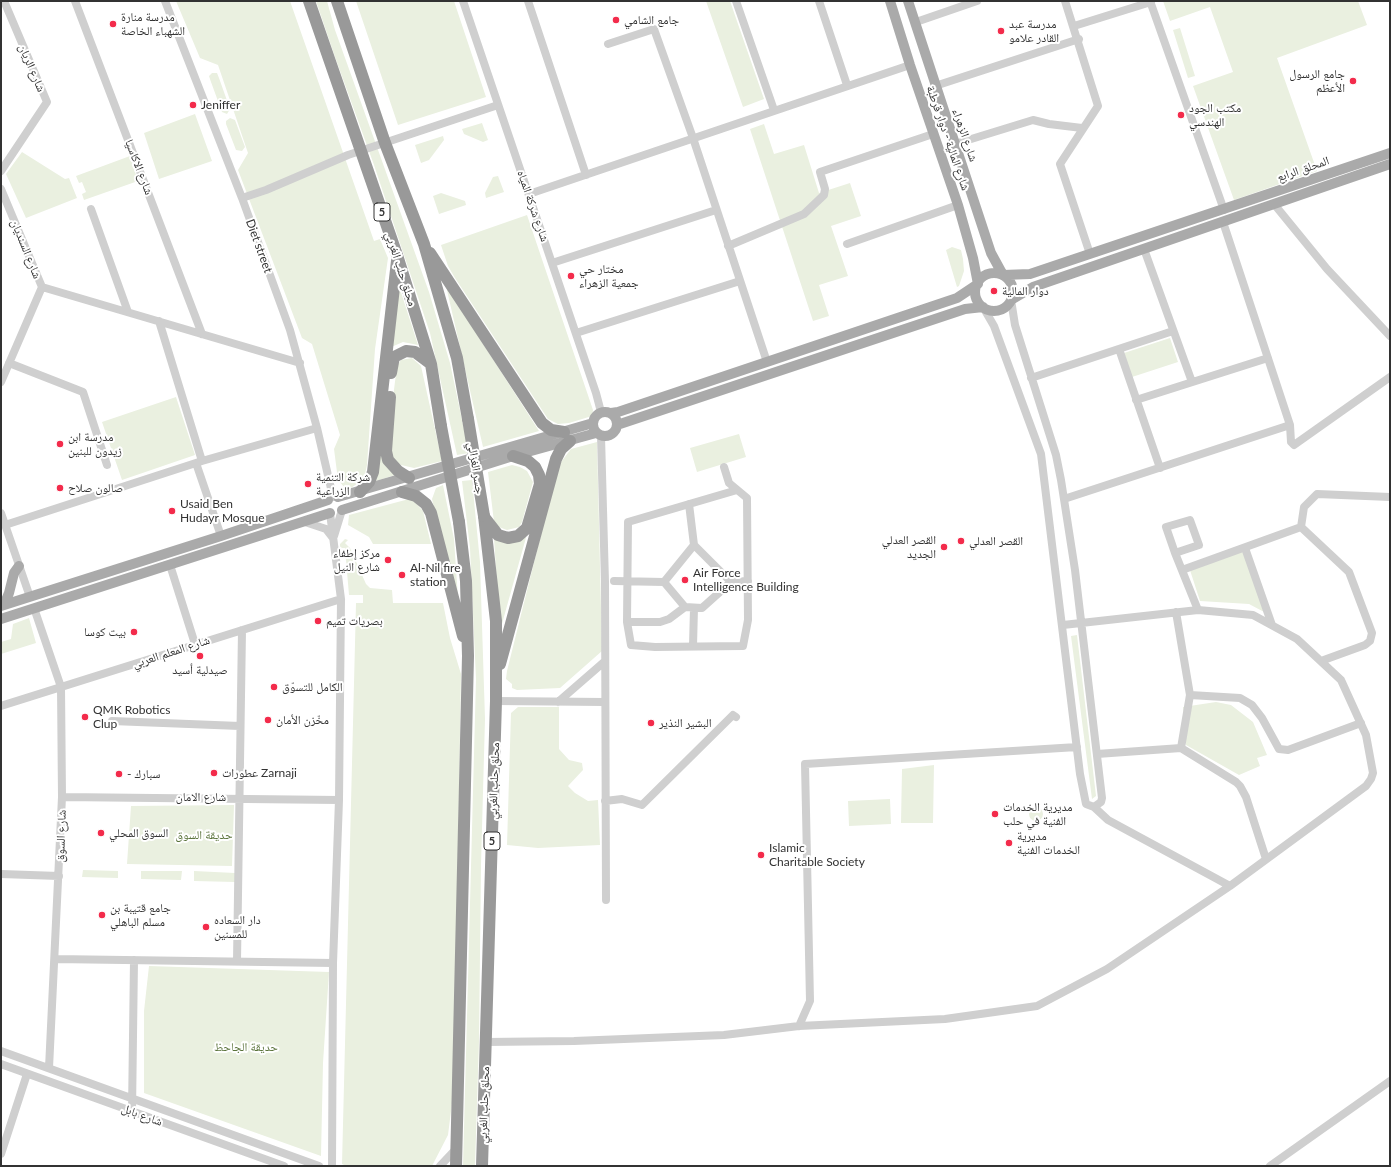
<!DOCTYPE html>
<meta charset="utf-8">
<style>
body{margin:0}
#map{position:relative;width:1391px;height:1167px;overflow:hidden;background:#fff;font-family:Lato,sans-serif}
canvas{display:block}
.frame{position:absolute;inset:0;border:2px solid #323232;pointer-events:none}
</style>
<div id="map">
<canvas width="1391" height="1167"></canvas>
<div class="frame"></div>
</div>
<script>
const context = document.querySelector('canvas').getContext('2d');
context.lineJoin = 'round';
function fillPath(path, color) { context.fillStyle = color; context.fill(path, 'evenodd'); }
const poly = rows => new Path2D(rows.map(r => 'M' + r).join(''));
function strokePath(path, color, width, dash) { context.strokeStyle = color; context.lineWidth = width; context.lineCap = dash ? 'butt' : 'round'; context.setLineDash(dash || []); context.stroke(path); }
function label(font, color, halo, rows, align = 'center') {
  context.font = font + ' Lato,"Noto Naskh Arabic",sans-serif'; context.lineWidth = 4; context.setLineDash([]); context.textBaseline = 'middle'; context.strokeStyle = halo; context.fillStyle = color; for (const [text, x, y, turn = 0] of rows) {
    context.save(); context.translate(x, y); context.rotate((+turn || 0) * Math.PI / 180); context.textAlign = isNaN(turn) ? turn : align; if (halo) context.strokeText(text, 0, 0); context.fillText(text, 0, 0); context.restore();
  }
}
const green = poly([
 [176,1,290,1,374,241,380,239,388,258,375,349,367,465,365,474,361,481,351,488,344,487,338,480,334,449,340,435,312,344,302,338,238,170,248,153,218,65,200,58],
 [316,1,327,1,335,30,429,292,450,363,469,453,457,455,430,333,374,165,335,57],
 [356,1,454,1,486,97,398,125],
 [706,1,730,1,764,99,743,107],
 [1163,1,1358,1,1367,25,1277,58,1317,171,1234,200,1193,86,1233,72,1210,7,1170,21],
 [1180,28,1195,76,1188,78,1173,30],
 [212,73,217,73,219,78,230,109,227,114,222,112,211,82,209,76],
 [195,114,212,161,159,179,144,133],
 [230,118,235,120,245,147,242,151,236,150,226,124,226,121],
 [482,123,488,140,483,142,464,134,462,129],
 [764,124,774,154,804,145,819,193,850,183,861,216,831,226,848,276,819,285,829,316,813,321,750,129],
 [443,136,444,140,429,160,421,163,415,145],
 [22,152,65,179,69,178,77,198,26,218,6,174],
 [130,156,138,181,84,200,82,194,86,192,82,182,79,183,76,176],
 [498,176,504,192,486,198,485,193,493,177],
 [441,193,465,201,466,205,439,214,433,196],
 [527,215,593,410,592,416,569,423,558,424,548,419,455,278,448,266,441,245],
 [952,247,961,250,963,259,964,271,959,286,957,287,946,250],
 [398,283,418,345,403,342,389,348],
 [446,286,539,431,483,447],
 [1170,338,1178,362,1132,377,1124,353],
 [412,358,421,366,442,461,414,468,401,465,393,460,388,451,390,421,397,366,401,360],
 [176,397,195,455,122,480,102,422],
 [739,434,746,457,697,472,690,448],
 [597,442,602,651,560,688,517,690,512,688,512,684,506,679,507,671,558,466,571,449],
 [380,453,398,474,373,482],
 [512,465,520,467,527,471,533,482,522,522,519,527,507,530,499,527,494,522,488,472],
 [472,480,480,562,485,719,481,865,479,1041,475,1166,463,1166,476,679,470,548,462,481],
 [443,485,454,539,459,613,432,499,436,488],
 [409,499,414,501,423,511,431,544,373,544,369,537,348,525,349,515],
 [527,534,500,631,494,538],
 [345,539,348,540,345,543,350,548,366,584,370,588,392,590,393,603,443,603,450,638,461,674,454,1087,448,1135,432,1166,346,1166,342,1164,356,603,363,603,363,595,349,595,345,548,340,548,340,544],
 [1240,550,1244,554,1266,613,1249,604,1200,601,1189,567],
 [29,618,36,643,1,654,1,642,11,639,13,624],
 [1077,635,1096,796,1092,799,1071,636],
 [1216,702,1231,705,1253,722,1267,755,1257,758,1260,766,1239,775,1186,745,1183,707],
 [518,707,559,707,559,749,569,760,582,763,583,770,568,786,575,793,588,801,598,800,600,845,538,848,507,845,511,713],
 [934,765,933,823,901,823,902,769],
 [890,799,891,824,849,826,848,801],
 [234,805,232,866,127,864,131,806],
 '1029 814a7 7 0 1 1 14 0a7 7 0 1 1-14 0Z',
 [83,870,118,871,118,878,82,877],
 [141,871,182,871,181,880,141,879],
 [194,871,235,873,235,882,194,881],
 [149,966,329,972,323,1063,321,1156,144,1093,144,1011]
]);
const minor = poly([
 [75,1,202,334],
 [165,1,242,198,290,330,317,428,333,497],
 [463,1,596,393,601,412],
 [528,1,586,175],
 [736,1,774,110],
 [819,1,847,85],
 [1065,1,1098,106,1060,164,1090,254],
 [1150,1,1224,210],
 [916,22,977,1],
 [1074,26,1151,2],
 [608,44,654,29,693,138,767,362],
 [935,86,1079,39],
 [955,144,1033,120,1049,124,1082,128],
 [1,171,47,102,4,1],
 [1,189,42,287],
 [529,194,910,65],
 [242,198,266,190,348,155,498,105],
 [1274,204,1327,269,1390,336],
 [91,209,128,312],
 [847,244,958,205],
 [728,246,804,214,824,195,825,189,820,172,933,134],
 [1144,249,1192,382],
 [552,263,716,210],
 [983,307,994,326,1041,454,1080,774,1086,804,1094,807,1101,802,1102,798,1075,570,1061,480,1056,455,1015,325,1011,300],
 [159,321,202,461],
 [576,333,740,281],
 [1119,349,1160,468],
 [9,363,83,392,107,465],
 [1031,378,1173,331],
 [1,382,42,287,300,363],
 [1136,400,1268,358],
 [1290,425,1291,442,1294,445,1390,377],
 [601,436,605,582,606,900],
 [196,463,221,536],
 [724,467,729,483,747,498,748,620,743,646,655,647,631,645,627,622,628,522,737,490],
 [1064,499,1290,425,1223,222],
 [689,504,694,545],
 [1,513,30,597],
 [330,513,341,599,339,800,333,963,332,1166],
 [305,522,326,529,333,538],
 [5,525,202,461,317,428],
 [334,536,342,510],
 [694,545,731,582,702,608,685,607,664,582,694,545],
 [1245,548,1272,625],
 [1175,553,1199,545,1190,520,1166,527,1175,553,1198,610],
 [170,565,195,644],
 [1182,570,1301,527],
 [614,581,664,582],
 [731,582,748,581],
 [34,608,61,687,62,797,49,1068],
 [1176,612,1190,695,1240,698,1252,705,1262,718,1279,749,1288,750,1361,723],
 [627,622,660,622,669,619,685,607],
 [1063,625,1198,610,1253,615,1297,639,1341,680,1366,735,1373,773,1371,779,1366,786,1230,886],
 [693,646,694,608],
 [1321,661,1365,645,1370,641,1372,633,1349,572,1301,527,1304,507,1317,494,1390,497],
 [1190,695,1181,748,1236,782,1240,786,1246,797,1266,859],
 [496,701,604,702],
 [558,702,604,662],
 [1,706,341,599],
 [112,721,240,726],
 [1097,754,1181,748],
 [62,797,339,800],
 [605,801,622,799,642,805,733,715,736,717],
 [1,874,59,876],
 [55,959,333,963],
 [237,961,242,630],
 [799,1026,810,1001,805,764,1077,747],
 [486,1042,574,1041,724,1035,799,1026,945,1019,1037,1006,1107,969,1230,886,1108,820,1094,807],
 [1,1051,319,1166],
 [1,1064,284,1166],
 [132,1112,134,960],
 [1,1154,27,1074],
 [440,1166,457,1148],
 [1270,1166,1390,1081]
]);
const major = poly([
 [908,1,991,253,1003,275],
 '975 292a19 19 0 1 1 38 0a19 19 0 1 1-38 0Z',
 [1003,275,1030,274,1390,153],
 [1011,300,1033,287,1390,164],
 '593 424a12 12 0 1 1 24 0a12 12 0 1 1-24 0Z',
 [611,413,618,412,957,298,978,284,973,258,958,205,910,65,890,1],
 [617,425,965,309,983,307],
 [338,497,593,423],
 [342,510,513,456,596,433],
 [4,605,9,593,14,573,19,566],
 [1,606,221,536,328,500],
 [1,619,330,513]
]);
const highway = poly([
 [309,1,397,255,431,364,441,426],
 [337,1,385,143,424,244,457,358,468,419],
 [430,253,542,423,551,430,564,432],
 [391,373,394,357,406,351,415,352,431,364],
 [390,397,386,451,388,460,398,471,409,478],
 [360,492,369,482,373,472,397,261],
 [402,492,416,496,426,504,431,513,463,636],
 [484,517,498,535,508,538,518,536,527,528,540,484,539,475,535,467,528,461,513,456],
 [500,664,556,459,561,449,570,441],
 [456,1166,468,656,466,581,459,522],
 [482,1166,496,701,496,621,484,516]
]);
const highwayBridge = poly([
 [468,419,484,516],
 [441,426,459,522]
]);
const markers = [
 [616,20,4,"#f32b4b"],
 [113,24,4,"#f32b4b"],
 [1001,31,4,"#f32b4b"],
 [1353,81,4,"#f32b4b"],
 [193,105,4,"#f32b4b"],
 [1181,115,4,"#f32b4b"],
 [571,276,4,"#f32b4b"],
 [994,291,4,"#f32b4b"],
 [60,444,4,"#f32b4b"],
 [308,484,4,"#f32b4b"],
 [60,488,4,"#f32b4b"],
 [172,511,4,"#f32b4b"],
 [961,541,4,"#f32b4b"],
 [944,547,4,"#f32b4b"],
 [388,560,4,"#f32b4b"],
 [402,575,4,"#f32b4b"],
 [685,580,4,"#f32b4b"],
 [318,621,4,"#f32b4b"],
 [134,632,4,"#f32b4b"],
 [200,656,4,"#f32b4b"],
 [274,687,4,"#f32b4b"],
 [85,717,4,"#f32b4b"],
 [268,720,4,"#f32b4b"],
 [651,723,4,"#f32b4b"],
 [214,773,4,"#f32b4b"],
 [119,774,4,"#f32b4b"],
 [995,814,4,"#f32b4b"],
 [101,833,4,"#f32b4b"],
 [1009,843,4,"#f32b4b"],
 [761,855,4,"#f32b4b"],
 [102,915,4,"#f32b4b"],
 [206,927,4,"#f32b4b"]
];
const shields = [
 [382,212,16],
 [492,841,16]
];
const shieldNames = [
 ["5",382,212],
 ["5",492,841]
];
const poiNames = [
 ["مدرسة منارة",121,17],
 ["الشهباء الخاصة",121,31],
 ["جامع الشامي",624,20],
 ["مدرسة عبد",1009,24],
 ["القادر علامو",1009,38],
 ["جامع الرسول",1345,74,"right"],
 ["الأعظم",1345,88,"right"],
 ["Jeniffer",201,105],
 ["مكتب الجود",1189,108],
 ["الهندسي",1189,122],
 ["مختار حي",579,269],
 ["جمعية الزهراء",579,283],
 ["دوار المالية",1002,291],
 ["مدرسة ابن",68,437],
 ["زيدون للبنين",68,451],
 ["شركة التنمية",316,477],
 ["الزراعية",316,491],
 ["صالون صلاح",68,488],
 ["Usaid Ben",180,504],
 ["Hudayr Mosque",180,518],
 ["القصر العدلي",936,540,"right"],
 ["الجديد",936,554,"right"],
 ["القصر العدلي",969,541],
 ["مركز إطفاء",380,553,"right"],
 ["شارع النيل",380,567,"right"],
 ["Al-Nil fire",410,568],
 ["station",410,582],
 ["Air Force",693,573],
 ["Intelligence Building",693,587],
 ["بصريات تميم",326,621],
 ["بيت كوسا",126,632,"right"],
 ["صيدلية أسيد",200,670,"center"],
 ["الكامل للتسوّق",282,687],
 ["QMK Robotics",93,710],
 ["Clup",93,724],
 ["مخّزن الأمان",276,720],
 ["البشير النذير",659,723],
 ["عطورات Zarnaji",222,773],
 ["- سبارك",127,774],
 ["مديرية الخدمات",1003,807],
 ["الفنية في حلب",1003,821],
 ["السوق المحلي",109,833],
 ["مديرية",1017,836],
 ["الخدمات الفنية",1017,850],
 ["Islamic",769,848],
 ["Charitable Society",769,862],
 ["جامع قتيبة بن",110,908],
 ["مسلم الباهلي",110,922],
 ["دار السعاده",214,920],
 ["للمسنين",214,934]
];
const streetNames = [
 ["شارع الريان",32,68,67],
 ["شارع الزهراء",965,135,71],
 ["شارع المالية - دوار قرطبة",948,138,71],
 ["شارع الاكاسيا",139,167,69],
 ["المحلق الرابع",1303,169,-19],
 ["شارع شركة المياه",533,206,71],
 ["Diet street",259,246,70],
 ["شارع السنديان",26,249,68],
 ["محلق حلب الغربي",401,269,72],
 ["جسر الغزالي",476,468,81],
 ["شارع المعلم العربي",171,652,-18],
 ["محلق حلب الغربي",494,781,-88],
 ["شارع الامان",201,797],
 ["شارع السوق",61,836,-88],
 ["محلق حلب الغربي",484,1105,-88],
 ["شارع بابل",142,1115,20]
];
const parkNames = [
 ["حديقة السوق",204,835],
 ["حديقة الجاحظ",246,1047]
];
fillPath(green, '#eaf0e0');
strokePath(minor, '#cfcfcf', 8);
strokePath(major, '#aaa', 10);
strokePath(highway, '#999', 12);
strokePath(highwayBridge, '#999', 12);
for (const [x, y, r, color] of markers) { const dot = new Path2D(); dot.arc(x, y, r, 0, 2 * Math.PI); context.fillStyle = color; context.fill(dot); strokePath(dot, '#fff', 1.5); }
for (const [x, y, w] of shields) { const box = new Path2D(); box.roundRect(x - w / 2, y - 9, w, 18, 3); context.fillStyle = '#fff'; context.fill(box); strokePath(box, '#323232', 1); }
label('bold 11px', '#323232', null, shieldNames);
label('12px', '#323232', '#fff', poiNames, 'left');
label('12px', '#323232', '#fff', streetNames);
label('12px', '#5a733b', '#fff', parkNames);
</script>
